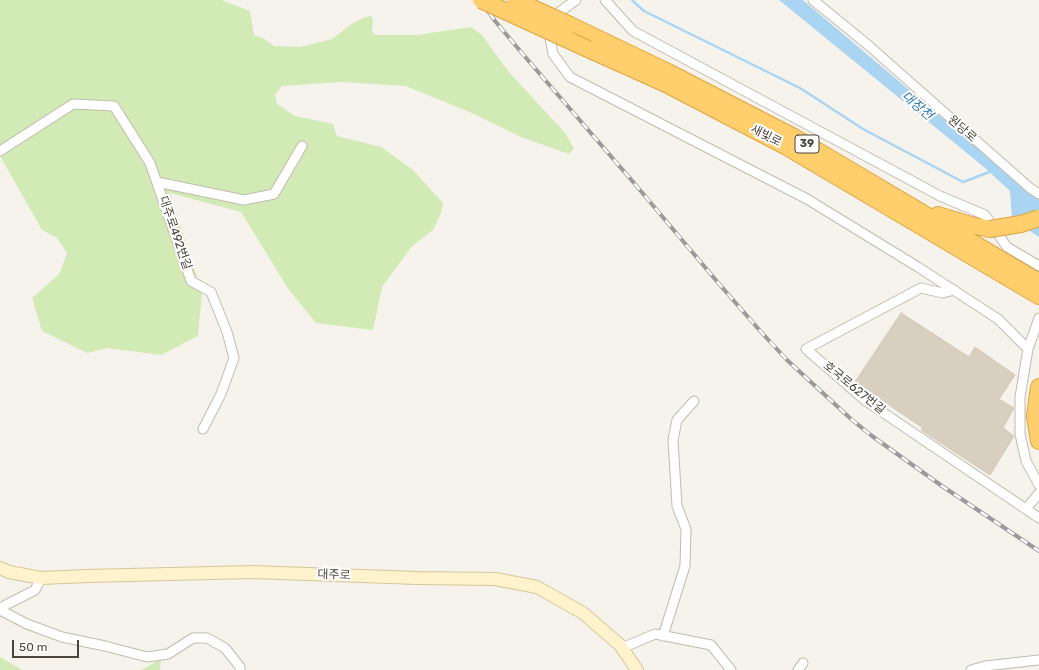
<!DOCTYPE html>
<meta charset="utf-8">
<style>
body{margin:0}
#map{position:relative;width:1039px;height:670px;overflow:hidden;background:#f6f3ec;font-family:Rubik,sans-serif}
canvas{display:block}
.scale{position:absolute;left:12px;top:640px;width:67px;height:18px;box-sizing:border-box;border:2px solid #4b4439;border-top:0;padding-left:5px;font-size:12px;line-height:14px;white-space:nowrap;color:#4b4439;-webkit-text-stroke:3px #fff;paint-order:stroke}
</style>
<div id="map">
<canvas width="1039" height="670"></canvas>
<div class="scale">50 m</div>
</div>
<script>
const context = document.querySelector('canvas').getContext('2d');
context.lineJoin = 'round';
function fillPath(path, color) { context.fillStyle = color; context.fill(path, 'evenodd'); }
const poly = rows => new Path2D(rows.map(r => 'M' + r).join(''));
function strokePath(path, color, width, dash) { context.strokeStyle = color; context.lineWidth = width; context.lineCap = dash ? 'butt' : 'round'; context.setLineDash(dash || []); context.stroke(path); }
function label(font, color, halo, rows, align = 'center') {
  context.font = font + ' Rubik,"Noto Sans KR",sans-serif'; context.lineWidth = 4; context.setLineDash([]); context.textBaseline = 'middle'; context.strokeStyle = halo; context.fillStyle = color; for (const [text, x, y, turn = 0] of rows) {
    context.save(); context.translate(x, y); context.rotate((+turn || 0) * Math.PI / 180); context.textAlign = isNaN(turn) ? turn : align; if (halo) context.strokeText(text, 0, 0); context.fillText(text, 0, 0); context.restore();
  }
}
const green = poly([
 [0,0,221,0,250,11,254,35,264,39,274,46,300,47,332,39,353,23,363,18,371,16,373,20,372,32,376,35,417,35,471,27,482,35,508,71,566,134,574,148,569,154,552,148,521,137,474,114,406,86,340,82,282,86,275,95,277,104,295,116,333,124,337,136,381,147,413,170,443,203,441,213,433,230,412,246,382,287,373,330,316,323,289,290,241,212,170,193,202,293,198,336,161,355,107,348,87,353,42,331,32,298,60,273,67,253,57,238,42,230,0,156],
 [0,657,22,670,0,670],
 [161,659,160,670,141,670]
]);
const water = poly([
 [779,0,803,0,1039,200,1039,237,1012,219,1010,191,984,167]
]);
const stream = poly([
 [632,0,644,11,800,88,863,129,963,182,992,171]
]);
const building = poly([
 [901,313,969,357,975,347,1015,375,999,399,1014,408,1003,428,1014,436,990,475,921,430,923,428,855,382,901,313]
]);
const street = poly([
 [576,0,558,13,549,33,553,54,570,77,807,199,918,267,998,319,1028,349],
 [605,0,633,31,940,196,985,215,1007,247,1039,266],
 [813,0,868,45,1030,188,1039,194],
 [0,151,73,104,114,106,150,163,191,281,211,292,227,332,234,358,221,394,203,429],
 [157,182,244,200,274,194,302,146],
 [954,290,943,293,921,288,806,349,866,401,1039,518],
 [1039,318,1028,349,1020,397,1020,434,1026,461,1039,485],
 [1026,509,1039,493],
 [0,608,35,590,41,578],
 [0,610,27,624,62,637,105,646,147,657,168,654,193,638,207,638,225,648,240,667,240,670],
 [663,636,685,566,686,529,677,506,673,440,677,420,694,401],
 [622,648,655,634,711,645,731,670],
 [798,670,803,663],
 [971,670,985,666,1039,660]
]);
const secondary = poly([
 [0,568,9,572,41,578,87,576,253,572,417,578,495,579,537,587,583,613,620,645,637,670]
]);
const highway = poly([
 [570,25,668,72,794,137,1039,282],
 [588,49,666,84,787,147,1039,296],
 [938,215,971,225,990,229],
 [1039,387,1035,416,1039,441]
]);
const rail = poly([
 [480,0,495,21,527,59,634,183,720,285,762,333,787,360,851,419,872,436,942,486,1039,551]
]);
const highwayBridge = poly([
 [481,0,588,49],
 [515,0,570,25],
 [990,229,1021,224,1039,218]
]);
const shields = [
 [807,144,24]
];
const shieldNames = [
 ["39",807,144]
];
const streetNames = [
 ["원당로",962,129,41],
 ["새빛로",766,136,27],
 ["대주로492번길",175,233,71],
 ["호국로627번길",854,388,39],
 ["대주로",334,575,2]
];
const waterNames = [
 ["대장천",917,106,40]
];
fillPath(green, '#d2eab5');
fillPath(water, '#a9d4f2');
strokePath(stream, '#a9d4f2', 2.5);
fillPath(building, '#d8cfc1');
strokePath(building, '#d3c7b4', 1);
strokePath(street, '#c2bbae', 11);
strokePath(secondary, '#d6c79b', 14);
strokePath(highway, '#e0a43c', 18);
strokePath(street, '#fff', 9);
strokePath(secondary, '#fff3cd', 12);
strokePath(highway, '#ffcf6e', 16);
strokePath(rail, '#9a9a9a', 4);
strokePath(rail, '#fff', 2.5, [8]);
strokePath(highwayBridge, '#e0a43c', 18, []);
strokePath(highwayBridge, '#ffcf6e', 16);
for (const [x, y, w] of shields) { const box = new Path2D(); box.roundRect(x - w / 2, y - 9, w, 18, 3); context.fillStyle = '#fff'; context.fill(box); strokePath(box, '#4b4439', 1); }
label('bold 11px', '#4b4439', null, shieldNames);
label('12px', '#4b4439', '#fff', streetNames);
label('italic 13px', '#2e7ab2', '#fff', waterNames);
</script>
